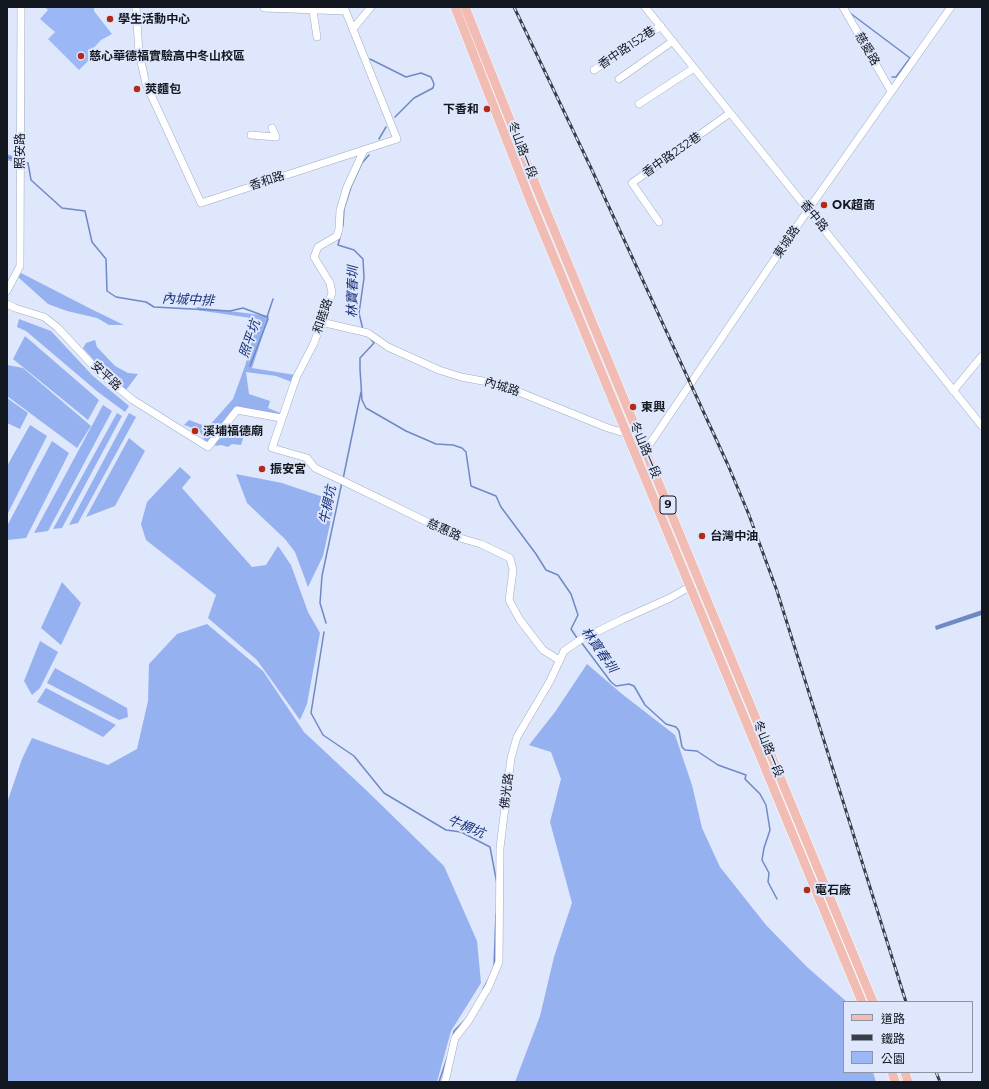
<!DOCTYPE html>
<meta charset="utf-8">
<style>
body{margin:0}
#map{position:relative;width:989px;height:1089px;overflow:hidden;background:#dee7fb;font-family:Montserrat,"Noto Sans TC",sans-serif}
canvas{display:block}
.frame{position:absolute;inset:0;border:8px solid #131720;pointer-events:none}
.legend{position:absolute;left:843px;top:1001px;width:130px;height:72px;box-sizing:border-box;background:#dee7fb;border:1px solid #8d94a3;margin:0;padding:5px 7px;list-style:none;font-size:12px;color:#131720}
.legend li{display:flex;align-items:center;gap:8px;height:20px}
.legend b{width:20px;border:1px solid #8d94a3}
</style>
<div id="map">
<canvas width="989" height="1089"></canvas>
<div class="frame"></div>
<ul class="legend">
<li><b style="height:5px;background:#f1bcb3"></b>道路</li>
<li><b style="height:5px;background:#383d48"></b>鐵路</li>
<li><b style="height:11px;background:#9cb7f6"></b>公園</li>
</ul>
</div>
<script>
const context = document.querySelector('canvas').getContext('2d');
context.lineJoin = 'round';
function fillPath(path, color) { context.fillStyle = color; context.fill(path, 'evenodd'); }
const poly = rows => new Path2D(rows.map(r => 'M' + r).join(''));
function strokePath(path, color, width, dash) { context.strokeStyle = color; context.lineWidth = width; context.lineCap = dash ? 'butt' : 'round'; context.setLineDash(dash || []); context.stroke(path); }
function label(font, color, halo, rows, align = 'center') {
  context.font = font + ' Montserrat,"Noto Sans TC",sans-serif'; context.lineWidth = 4; context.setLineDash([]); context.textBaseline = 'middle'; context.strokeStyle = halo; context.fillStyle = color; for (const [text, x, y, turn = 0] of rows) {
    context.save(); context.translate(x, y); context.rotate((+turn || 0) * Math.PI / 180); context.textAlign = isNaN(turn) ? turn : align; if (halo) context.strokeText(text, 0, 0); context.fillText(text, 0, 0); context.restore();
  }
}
const green = poly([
 [45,7,94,7,94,11,112,34,101,40,89,53,92,57,79,70,48,39,55,32,40,19,48,10]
]);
const forest = poly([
 [7,154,16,157,17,163,7,160],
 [21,273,91,309,124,325,109,325,97,318,67,311,48,304,18,277],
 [197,307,269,316,252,368,295,375,292,382,276,376,246,372,249,394,270,401,268,408,280,413,279,416,235,407,208,441,205,441,199,430,184,425,189,420,208,427,233,399,245,366,258,319,197,310],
 [19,319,51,331,93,376,129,406,125,412,98,392,26,331,17,327],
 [25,336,99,400,88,420,13,359],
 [95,340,97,347,115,366,128,373,138,374,126,390,107,375,83,348,86,343],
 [7,365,23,368,91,426,77,448,7,396],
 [7,398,28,413,20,429,7,423],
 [103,405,112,411,48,531,34,533],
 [117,413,122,416,62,528,53,529],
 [129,413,136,417,78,523,69,525],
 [30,425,47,436,7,515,7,466],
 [226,430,245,432,241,445,232,444,228,447,221,445,215,446,216,441,220,439],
 [129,438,145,451,115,506,86,517],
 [52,441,69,453,26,538,7,540,7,526],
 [180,467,191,477,182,488,252,567,266,565,278,546,291,565,308,612,320,633,307,704,300,720,257,660,208,618,216,595,146,540,141,524,147,502],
 [236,474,282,483,335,501,323,556,308,587,295,552,285,539,247,503],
 [62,582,81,603,61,645,41,628],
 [207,624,263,671,304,732,366,790,444,866,477,941,481,983,451,1031,437,1082,7,1082,7,803,22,759,32,738,108,765,137,749,148,701,149,664,177,634],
 [40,641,58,652,40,688,32,695,24,681],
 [587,664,622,694,675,735,692,785,702,828,720,867,766,925,807,967,847,1002,844,1002,844,1072,873,1072,876,1082,515,1082,540,1016,554,957,572,903,550,822,561,779,551,752,529,745,555,712],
 [55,668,127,708,128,717,119,720,47,683],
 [46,688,116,725,103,737,37,702]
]);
const water = poly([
 [982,610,982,615,936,630,935,626]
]);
const stream = poly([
 [850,13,910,58,896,77,892,77],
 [370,59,406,77,421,73,431,77,434,84,433,88,414,98,395,117],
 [379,139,386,127],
 [7,157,18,160],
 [23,162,28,163,31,180,62,208,85,211,92,242,106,259,107,291,116,297,146,302,154,307,230,311,243,308,267,317],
 [363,330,359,313,364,278,363,259,354,250,338,245,343,225,344,209,351,187,362,163,369,155],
 [370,338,374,343,360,358,360,369,362,400,366,408,406,431,436,444,453,445,462,448,466,452,471,486,496,496,501,507,536,554,546,570,558,575,571,594,578,615,571,629,577,638],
 [250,366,268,319,267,317,273,299],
 [343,479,361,392],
 [326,623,320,603,322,576,342,482],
 [324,632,311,713,323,735,354,756,384,793,446,830,461,832,490,847,497,884],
 [581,642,611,682,616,686,629,684,634,686,645,705,666,724,676,727,679,731,682,747,685,750,697,751,718,765,746,775,745,779,760,794,766,805,770,830,764,848,762,860,769,873,768,882,777,899],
 [494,966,496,914],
 [483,989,488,980],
 [453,1036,454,1031,465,1020],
 [439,1082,448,1055]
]);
const minor = poly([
 [136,7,139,53,146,84,201,203,397,139,344,7],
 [645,7,982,426],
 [843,7,891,91],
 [264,8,345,11],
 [313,11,317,37],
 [353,29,371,7],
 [594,70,661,26],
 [619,79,673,41],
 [639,104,694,68],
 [251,135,276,137,272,128],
 [364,150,347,187,340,210,339,229,337,236,318,247,314,257,330,283,332,293,314,343,296,378,272,448,307,458,315,468,341,480,460,538,481,544,510,558,513,570,509,600,520,620,543,650,559,660],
 [659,222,632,183,730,113],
 [7,291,20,266,21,7],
 [7,304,15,308,44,317,57,327,101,374,133,400,208,447,237,410,281,418],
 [321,322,368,333,388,347,439,370,461,377,499,384,608,428,628,434,638,433],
 [953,391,982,356],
 [637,455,645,451,808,210,951,7],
 [445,1082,455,1038,469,1020,489,986,499,962,500,848,511,758,517,737,550,681,564,651,580,640,623,619,670,598,691,586,700,584]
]);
const major = poly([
 [455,7,530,200,862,1002],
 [465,7,540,196,873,1002],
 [892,1072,895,1082],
 [905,1072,908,1082]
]);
const rail = poly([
 [514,7,591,168,728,465,749,515,777,591,906,1002],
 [936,1072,940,1082]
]);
const markers = [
 [110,19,4,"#b62919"],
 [81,56,4,"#b62919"],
 [137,89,4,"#b62919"],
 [487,109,4,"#b62919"],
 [824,205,4,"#b62919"],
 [633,407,4,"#b62919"],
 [195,431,4,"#b62919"],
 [262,469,4,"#b62919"],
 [702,536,4,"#b62919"],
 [807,890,4,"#b62919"]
];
const shields = [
 [668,505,16]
];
const shieldNames = [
 ["9",668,505]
];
const poiNames = [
 ["學生活動中心",118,19],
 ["慈心華德福實驗高中冬山校區",89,56],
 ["莢麵包",145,89],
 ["下香和",479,109,"right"],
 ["OK超商",832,205],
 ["東興",641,407],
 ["溪埔福德廟",203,431],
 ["振安宮",270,469],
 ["台灣中油",710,536],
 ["電石廠",815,890]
];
const streetNames = [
 ["香中路152巷",627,48,-34],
 ["慈愛路",867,49,60],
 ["冬山路一段",522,150,69],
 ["照安路",20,151,-90],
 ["香中路232巷",672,155,-35],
 ["香和路",267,181,-18],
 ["香中路",814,216,51],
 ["東城路",787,242,-56],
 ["和睦路",323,316,-71],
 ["安平路",106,376,43],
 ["內城路",502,387,17],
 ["冬山路一段",645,450,67],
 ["慈惠路",444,530,24],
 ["冬山路一段",768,749,68],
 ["佛光路",507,791,-83]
];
const waterNames = [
 ["林寶春圳",353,292,-89],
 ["內城中排",188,300,3],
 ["照平坑",250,339,-71],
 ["牛椆坑",328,505,-78],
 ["林寶春圳",599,650,55],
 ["牛椆坑",466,827,23]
];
fillPath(green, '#9cb7f6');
fillPath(forest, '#95b1f0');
fillPath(water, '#6f89c5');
strokePath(stream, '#6f89c5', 1.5);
strokePath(minor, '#a1abc3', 8);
strokePath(major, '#fff', 10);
strokePath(minor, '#fff', 7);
strokePath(major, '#f1bcb3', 9);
strokePath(rail, '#383d48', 3);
strokePath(rail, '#dee7fb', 1.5, [4.5]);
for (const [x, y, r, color] of markers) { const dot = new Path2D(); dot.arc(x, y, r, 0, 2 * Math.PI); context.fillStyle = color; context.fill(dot); strokePath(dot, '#dee7fb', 1.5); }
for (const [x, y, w] of shields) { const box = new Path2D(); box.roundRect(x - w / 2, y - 9, w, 18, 3); context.fillStyle = '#dee7fb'; context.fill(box); strokePath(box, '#131720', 1); }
label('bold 11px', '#131720', null, shieldNames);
label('bold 12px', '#131720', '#dee7fb', poiNames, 'left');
label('12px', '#131720', '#dee7fb', streetNames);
label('italic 13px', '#193179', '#dee7fb', waterNames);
</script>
